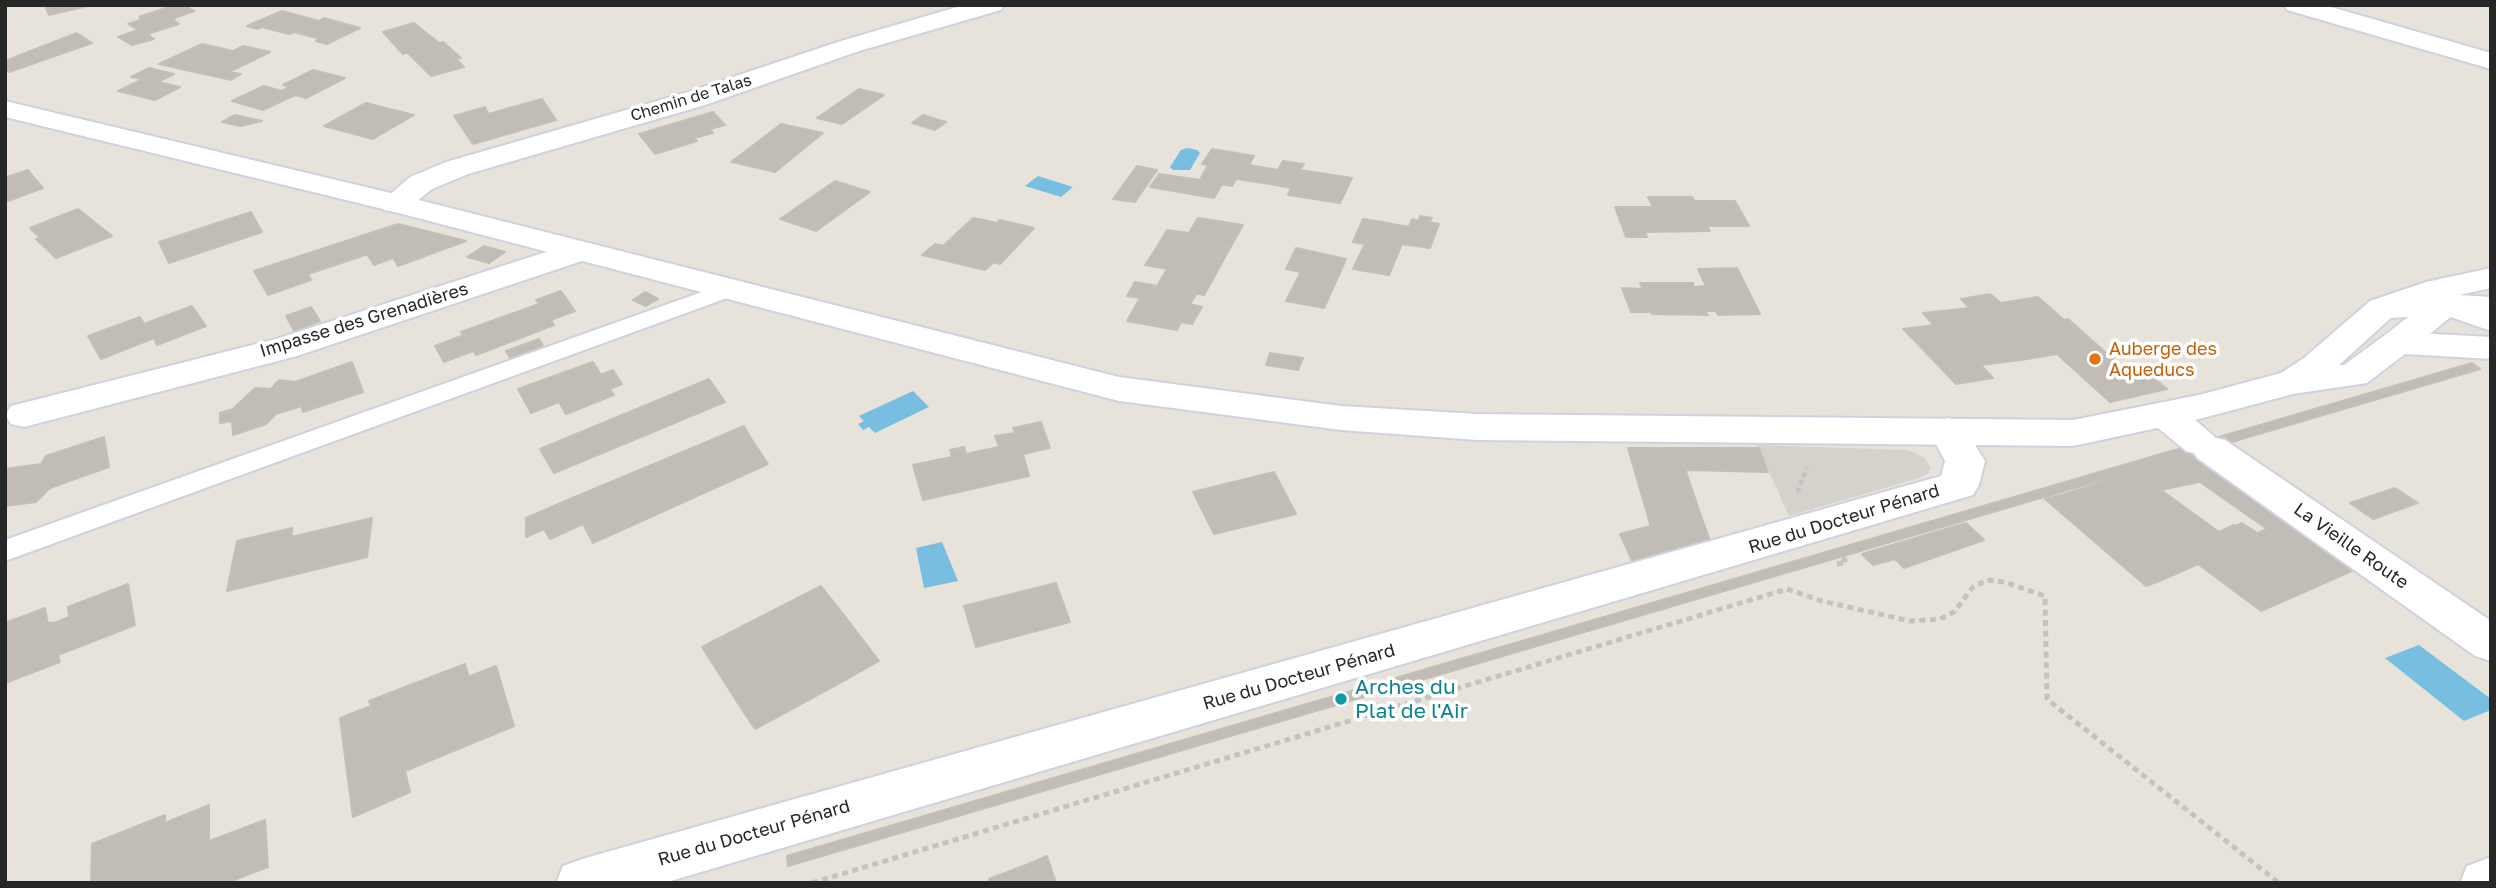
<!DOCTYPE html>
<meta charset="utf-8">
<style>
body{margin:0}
#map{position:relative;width:2496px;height:888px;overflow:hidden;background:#e8e3da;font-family:"Golos Text",sans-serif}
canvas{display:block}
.frame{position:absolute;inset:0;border:7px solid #272727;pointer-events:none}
</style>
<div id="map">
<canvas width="2496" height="888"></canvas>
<div class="frame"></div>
</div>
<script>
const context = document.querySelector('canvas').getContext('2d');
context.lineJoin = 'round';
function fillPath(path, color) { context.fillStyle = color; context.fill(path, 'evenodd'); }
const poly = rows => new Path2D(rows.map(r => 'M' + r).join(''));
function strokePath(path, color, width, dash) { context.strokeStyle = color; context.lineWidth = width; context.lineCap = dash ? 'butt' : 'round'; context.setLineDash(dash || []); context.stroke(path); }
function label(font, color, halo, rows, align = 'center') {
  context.font = font + ' "Golos Text",sans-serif'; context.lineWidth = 7; context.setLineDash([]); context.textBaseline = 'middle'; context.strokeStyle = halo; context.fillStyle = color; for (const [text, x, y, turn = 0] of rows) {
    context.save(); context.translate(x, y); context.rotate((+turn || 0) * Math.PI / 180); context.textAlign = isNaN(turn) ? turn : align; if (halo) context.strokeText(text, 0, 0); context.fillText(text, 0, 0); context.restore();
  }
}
const plaza = poly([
 [1757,445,1908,450,1925,458,1931,468,1929,473,1919,478,1789,516]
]);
const water = poly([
 [1187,148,1197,150,1200,153,1190,170,1173,170,1170,167,1181,150],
 [1038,176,1073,187,1061,197,1025,186],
 [913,391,929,407,875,433,869,427,863,430,858,424,864,421,859,416],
 [942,542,958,581,924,588,916,548],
 [2419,645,2491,699,2491,710,2464,721,2385,658]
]);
const building = poly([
 [45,5,92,5,49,15,45,5],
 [175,5,183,5,194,11,172,19,179,24,147,34,154,39,132,45,118,37,138,30,128,24,143,19,139,17,175,5],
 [282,11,319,21,324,18,360,28,327,44,316,41,321,39,294,32,289,34,262,27,257,29,247,26,282,11],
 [414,23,439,43,403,54,383,32,414,23],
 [77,33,92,43,9,72,5,69,5,61,77,33],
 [443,42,461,58,456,59,464,67,431,76,408,53,443,42],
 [202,44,233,51,251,55,208,75,159,64,202,44],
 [243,46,270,52,229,72,241,74,231,80,209,75,251,55,233,51,243,46],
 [149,68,174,74,158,82,180,87,155,100,118,91,143,79,131,77,149,68],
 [313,70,345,78,306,98,281,91,290,87,283,85,313,70],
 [264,86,295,95,263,110,232,101,264,86],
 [859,89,884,95,842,124,817,118,859,89],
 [542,99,556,120,473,144,454,116,485,107,488,114,542,99],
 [366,103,414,115,373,139,324,126,366,103],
 [713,112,725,125,710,129,713,133,694,138,697,141,655,154,639,134,713,112],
 [235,115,262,121,241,126,222,122,235,115],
 [923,115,946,122,935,130,912,123,923,115],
 [781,124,823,133,775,172,737,163,756,148,751,147,781,124],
 [751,147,756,148,737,163,731,162,751,147],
 [1212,149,1254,156,1249,165,1278,170,1270,184,1236,179,1232,186,1200,180,1208,165,1202,164,1212,149],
 [1283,161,1304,164,1300,170,1352,178,1340,203,1288,195,1291,188,1270,184,1283,161],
 [1137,166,1157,170,1135,202,1113,199,1137,166],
 [28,170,36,180,18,186,10,176,28,170],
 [1159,174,1200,180,1222,184,1214,198,1150,187,1159,174],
 [10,176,18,186,36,180,43,188,5,202,5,178,10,176],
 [835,181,870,192,816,231,780,219,835,181],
 [1648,197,1692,197,1695,201,1735,201,1749,226,1707,226,1710,231,1645,232,1647,237,1626,237,1615,207,1653,207,1648,197],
 [78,209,112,236,56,258,36,239,40,238,30,228,78,209],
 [251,212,262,232,169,263,159,242,251,212],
 [1420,216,1432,218,1429,222,1439,224,1430,248,1402,244,1389,275,1353,269,1376,221,1409,227,1412,219,1419,221,1420,216],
 [973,218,997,223,1000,220,1034,228,1000,264,980,258,982,255,943,246,973,218],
 [1198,218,1243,225,1230,248,1219,246,1213,257,1157,247,1167,230,1189,233,1198,218],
 [1363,219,1376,221,1365,244,1353,242,1363,219],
 [398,224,466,241,417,259,404,242,308,274,311,280,268,295,254,271,398,224],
 [404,242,417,259,398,266,393,258,374,265,367,254,404,242],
 [935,244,982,255,980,258,994,262,985,270,922,255,935,244],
 [484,246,505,252,489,263,467,257,484,246],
 [1219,246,1230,248,1224,259,1213,257,1219,246],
 [1157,247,1213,257,1207,268,1218,270,1204,295,1157,286,1167,269,1145,265,1157,247],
 [1296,248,1346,259,1339,275,1303,268,1301,272,1286,269,1296,248],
 [1213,257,1224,259,1218,270,1207,268,1213,257],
 [1303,268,1339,275,1324,308,1286,301,1303,268],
 [1737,268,1760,314,1718,315,1716,311,1705,311,1708,315,1652,314,1640,283,1693,283,1694,287,1706,286,1698,269,1737,268],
 [1135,282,1197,293,1190,304,1202,307,1192,324,1181,322,1177,330,1127,321,1140,298,1127,296,1135,282],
 [1622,288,1642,289,1652,312,1631,312,1622,288],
 [561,291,575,311,551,320,554,325,476,355,461,332,539,304,536,300,561,291],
 [645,292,658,299,646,306,633,300,645,292],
 [1990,294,2001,303,2038,297,2064,320,2068,319,2123,368,2137,378,2149,374,2167,389,2110,402,2057,354,2021,360,1961,299,1990,294],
 [192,306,206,326,157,345,154,338,101,359,88,336,140,317,144,324,192,306],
 [311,307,320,321,294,331,286,316,311,307],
 [1970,308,2021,360,1981,365,1993,378,1956,384,1914,340,1943,336,1923,313,1970,308],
 [1934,325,1943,336,1914,340,1903,329,1934,325],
 [464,335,473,351,444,362,435,346,464,335],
 [539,339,543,346,510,358,506,351,539,339],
 [1270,353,1303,358,1298,370,1266,365,1270,353],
 [352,362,363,392,303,412,301,406,276,414,266,424,232,421,220,423,220,413,233,409,255,388,271,389,279,380,295,382,352,362],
 [593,362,601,375,613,370,622,384,610,389,614,395,566,414,559,402,531,413,518,389,593,362],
 [2472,363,2480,369,788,866,787,856,2472,363],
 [709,379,725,402,554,473,540,449,709,379],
 [232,421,266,424,233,435,232,421],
 [1041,422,1050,448,1023,454,1029,476,923,500,913,465,952,457,950,450,964,447,966,454,999,447,995,436,1015,433,1013,428,1041,422],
 [744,426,752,440,705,460,697,446,744,426],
 [104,437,109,467,50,488,36,502,5,506,5,469,41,464,46,456,104,437],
 [752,440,768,464,593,543,583,524,550,539,544,529,752,440],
 [697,446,705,460,578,514,570,499,697,446],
 [1628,448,1678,448,1700,513,1651,527,1628,448],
 [1678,448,1759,448,1768,472,1685,470,1678,448],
 [2190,455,2223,477,2161,490,2219,532,2234,525,2249,537,2267,529,2230,503,2239,499,2236,496,2246,493,2334,558,2356,569,2261,611,2198,564,2162,580,2061,495,2190,455],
 [1274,472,1296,514,1214,534,1193,492,1274,472],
 [2223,477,2246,493,2236,496,2239,499,2230,503,2200,482,2223,477],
 [2395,488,2418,503,2373,519,2350,503,2395,488],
 [2061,495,2127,552,2162,580,2146,586,2045,499,2061,495],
 [570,499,578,514,526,537,526,518,570,499],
 [1700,513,1710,541,1633,563,1620,534,1700,513],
 [372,518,367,557,227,591,233,561,291,547,291,537,372,518],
 [1966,523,1984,540,1904,568,1895,559,1873,565,1862,554,1966,523],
 [2242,523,2257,533,2249,537,2235,526,2242,523],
 [292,528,291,547,233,561,237,541,292,528],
 [1056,583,1070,622,976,647,964,606,1056,583],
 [128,584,135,625,58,655,60,662,5,683,5,635,47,620,47,622,54,623,69,617,68,607,128,584],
 [821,586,847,619,836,625,853,647,832,659,847,679,801,704,787,683,741,708,702,647,821,586],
 [45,608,47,620,5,635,5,623,45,608],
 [847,619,879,661,847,679,832,659,853,647,836,625,847,619],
 [465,664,469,677,371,715,373,722,342,734,340,718,371,706,369,701,465,664],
 [496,666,514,726,405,771,410,792,353,817,342,734,373,722,371,715,496,666],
 [787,683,801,704,755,729,741,708,787,683],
 [209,805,209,841,265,820,268,867,226,883,121,883,124,882,125,849,165,833,167,822,209,805],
 [165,815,165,833,125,849,124,882,91,883,92,844,165,815],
 [1047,856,1056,883,1032,883,1026,865,1047,856],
 [1026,865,1032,883,990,883,989,879,1026,865]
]);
const pathFar1 = poly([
 [1800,492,1798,490,1807,468]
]);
const path = poly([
 [1837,564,1847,562,1842,557],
 [812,883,1787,589,1822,601,1910,621,1940,619,1954,612,1973,587,1987,580,2005,582,2045,596,2047,699,2279,883]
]);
const service = poly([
 [730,282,738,284,741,289,738,294,5,561,5,540,730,282]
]);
const minor = poly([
 [964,5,1004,5,1001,10,859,51,705,105,468,174,432,189,406,210,395,212,384,210,380,203,410,177,446,162,685,93,841,41,964,5],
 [2284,5,2324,5,2491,53,2491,69,2287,10,2284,5],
 [580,241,591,244,596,251,591,258,297,356,24,427,11,424,5,415,11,406,276,339,580,241],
 [2165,402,2178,405,2216,438,2225,440,2491,621,2491,661,2475,656,2197,458,2194,453,2186,451,2152,423,2146,414,2152,405,2165,402],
 [1948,418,1961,422,1985,461,1979,485,1973,495,664,883,556,883,563,866,582,859,1941,476,1945,461,1929,431,1935,422,1948,418],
 [2491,857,2491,883,2460,883,2467,866,2491,857]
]);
const tertiary = poly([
 [2491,268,2491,288,2459,295,2491,297,2491,317,2453,315,2409,351,2397,354,2385,351,2379,343,2385,335,2422,306,2382,318,2370,315,2365,308,2370,301,2426,282,2491,268]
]);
const secondary = poly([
 [5,101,395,194,1119,377,1341,406,1477,414,2073,420,2199,395,2281,373,2304,358,2370,301,2445,294,2491,309,2491,331,2442,314,2391,318,2339,365,2344,365,2385,335,2397,332,2491,337,2491,359,2405,354,2367,383,2293,394,2199,419,2073,446,1477,440,1341,430,1119,401,387,210,5,117,5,101]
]);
const markers = [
 [2095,359,7,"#e8710a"],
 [1341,699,7,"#0f9aa8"]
];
const farStreetnames = [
 ["Chemin de Talas",691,98,-17]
];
const streetNames = [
 ["Impasse des Grenadières",364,320,-17],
 ["Rue du Docteur Pénard",1844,519,-17],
 ["La Vieille Route",2351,546,35],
 ["Rue du Docteur Pénard",1299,677,-16],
 ["Rue du Docteur Pénard",754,833,-16]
];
const foodNames = [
 ["Auberge des",2109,349],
 ["Aqueducs",2109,370]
];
const nearCulturenames = [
 ["Arches du",1355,687],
 ["Plat de l'Air",1355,711]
];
fillPath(plaza, '#d5d2cc');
fillPath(water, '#77bee1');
fillPath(building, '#c1bdb6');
strokePath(building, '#c3bfb4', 2);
strokePath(service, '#d0d1df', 4);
strokePath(minor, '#d0d1df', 4);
strokePath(tertiary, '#d0d1df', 4);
strokePath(secondary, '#d0d1df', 4);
strokePath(pathFar1, '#c3c3c3', 4.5, [5, 3.5]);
strokePath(path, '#c3c3c3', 5, [6, 4.5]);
fillPath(service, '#fff');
fillPath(minor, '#fff');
fillPath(tertiary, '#fff');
fillPath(secondary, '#fff');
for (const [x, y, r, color] of markers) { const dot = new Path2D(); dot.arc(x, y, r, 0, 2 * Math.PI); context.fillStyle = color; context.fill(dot); strokePath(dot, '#fff', 2.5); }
label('16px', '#272727', '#fff', farStreetnames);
label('18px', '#272727', '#fff', streetNames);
label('18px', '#c56008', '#fff', foodNames, 'left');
label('21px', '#0d838f', '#fff', nearCulturenames, 'left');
</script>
